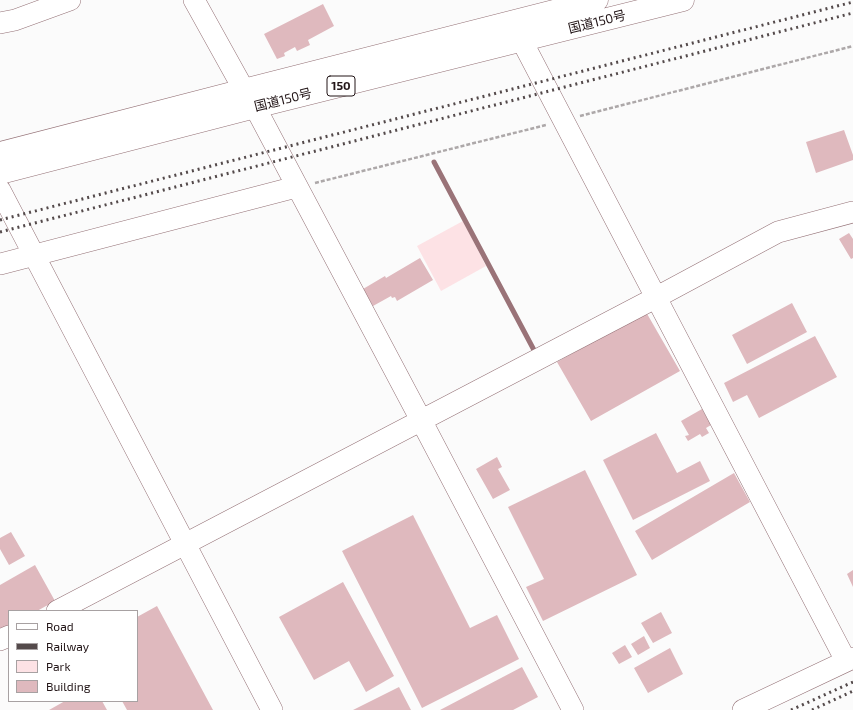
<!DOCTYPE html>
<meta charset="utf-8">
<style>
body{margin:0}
#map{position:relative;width:853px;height:710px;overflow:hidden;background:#fbfbfb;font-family:"Exo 2",sans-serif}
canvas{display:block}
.legend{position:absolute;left:8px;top:610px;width:130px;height:92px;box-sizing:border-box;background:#fff;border:1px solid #a7a1a2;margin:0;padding:5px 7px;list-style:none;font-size:12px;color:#221517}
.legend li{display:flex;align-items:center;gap:8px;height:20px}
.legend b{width:20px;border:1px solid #a7a1a2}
</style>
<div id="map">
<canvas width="853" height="710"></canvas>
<ul class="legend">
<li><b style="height:5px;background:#fff"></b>Road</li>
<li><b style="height:5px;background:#544a4b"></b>Railway</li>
<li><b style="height:11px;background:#fde2e5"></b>Park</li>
<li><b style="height:11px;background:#dfb9be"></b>Building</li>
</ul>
</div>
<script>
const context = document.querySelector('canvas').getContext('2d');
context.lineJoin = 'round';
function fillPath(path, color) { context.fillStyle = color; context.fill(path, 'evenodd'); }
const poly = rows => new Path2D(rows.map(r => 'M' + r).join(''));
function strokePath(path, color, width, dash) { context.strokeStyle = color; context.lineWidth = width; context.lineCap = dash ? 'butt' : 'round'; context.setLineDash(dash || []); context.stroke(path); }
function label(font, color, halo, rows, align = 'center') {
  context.font = font + ' "Exo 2","Noto Sans JP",sans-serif'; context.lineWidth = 3; context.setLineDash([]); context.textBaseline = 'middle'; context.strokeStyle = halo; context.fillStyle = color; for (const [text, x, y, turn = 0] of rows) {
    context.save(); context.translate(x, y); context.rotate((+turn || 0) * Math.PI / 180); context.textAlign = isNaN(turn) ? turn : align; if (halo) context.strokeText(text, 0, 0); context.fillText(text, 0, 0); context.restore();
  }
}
const green = poly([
 [463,221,486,266,441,291,417,246]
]);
const stream = poly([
 [434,162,535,352]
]);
const building = poly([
 [323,4,334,26,308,40,310,45,297,51,295,47,284,53,285,56,277,59,264,34],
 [844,130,853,155,853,160,816,173,806,142],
 [849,233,853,239,853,258,851,259,839,239],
 [420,258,433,280,397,301,395,297,392,298,391,296,373,306,363,289,385,276,386,278],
 [792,303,807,332,747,364,732,335],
 [646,312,680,371,591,421,557,362],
 [815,336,837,377,759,418,747,395,733,402,724,383],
 [702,409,711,425,706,428,709,433,702,437,700,434,688,441,685,436,689,435,681,421],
 [656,433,677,473,700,461,710,481,633,520,603,460],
 [497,457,502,467,498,469,510,490,493,499,476,469],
 [585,470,637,575,543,621,526,587,544,579,508,507],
 [734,473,750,502,652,560,635,531],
 [413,515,470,628,497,615,519,659,422,708,342,551],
 [11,532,25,556,9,565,0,549,0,538],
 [35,565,55,601,37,611,9,611,9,626,0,631,0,585],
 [853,570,853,587,847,574],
 [343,582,394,676,366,692,349,661,314,680,279,617],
 [157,606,213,710,127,710,122,701,137,701,137,617],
 [661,612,672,633,653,643,641,623],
 [644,636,650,648,638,655,631,644],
 [625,645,632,657,619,664,612,653],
 [670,648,683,674,648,693,634,668],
 [522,667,538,697,513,710,440,710],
 [399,687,411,710,353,710],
 [65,701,102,701,107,710,49,710]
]);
const path = poly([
 [580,116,853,46],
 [315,183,546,125]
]);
const minor = poly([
 [194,0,244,90],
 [0,23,15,20,70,0],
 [522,41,846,661],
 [255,107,421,420,573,710],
 [0,190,272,710],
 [0,264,296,187],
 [57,611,657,297,778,232,853,212],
 [0,640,9,636],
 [743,710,853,658]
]);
const highway = poly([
 [0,153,244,90,597,0],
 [0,173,255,107,683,0]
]);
const rail = poly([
 [0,220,853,2],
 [0,232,853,13],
 [791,710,853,682],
 [812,710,853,691]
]);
const shields = [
 [341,86,28]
];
const shieldNames = [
 ["150",341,86]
];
const streetNames = [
 ["国道150号",597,22,-14],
 ["国道150号",283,100,-14]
];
fillPath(green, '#fde2e5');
strokePath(stream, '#9a7378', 5);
fillPath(building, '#dfb9be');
strokePath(minor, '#947176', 22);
strokePath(highway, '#947176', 23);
strokePath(path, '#ada8a9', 2.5, [4, 2]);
strokePath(minor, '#fff', 21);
strokePath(highway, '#fff', 22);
strokePath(rail, '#544a4b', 3, [2, 4]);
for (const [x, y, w] of shields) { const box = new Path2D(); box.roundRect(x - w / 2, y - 10, w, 20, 3); context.fillStyle = '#fff'; context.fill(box); strokePath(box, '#221517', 1); }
label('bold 12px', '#221517', null, shieldNames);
label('13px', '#221517', '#fff', streetNames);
</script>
